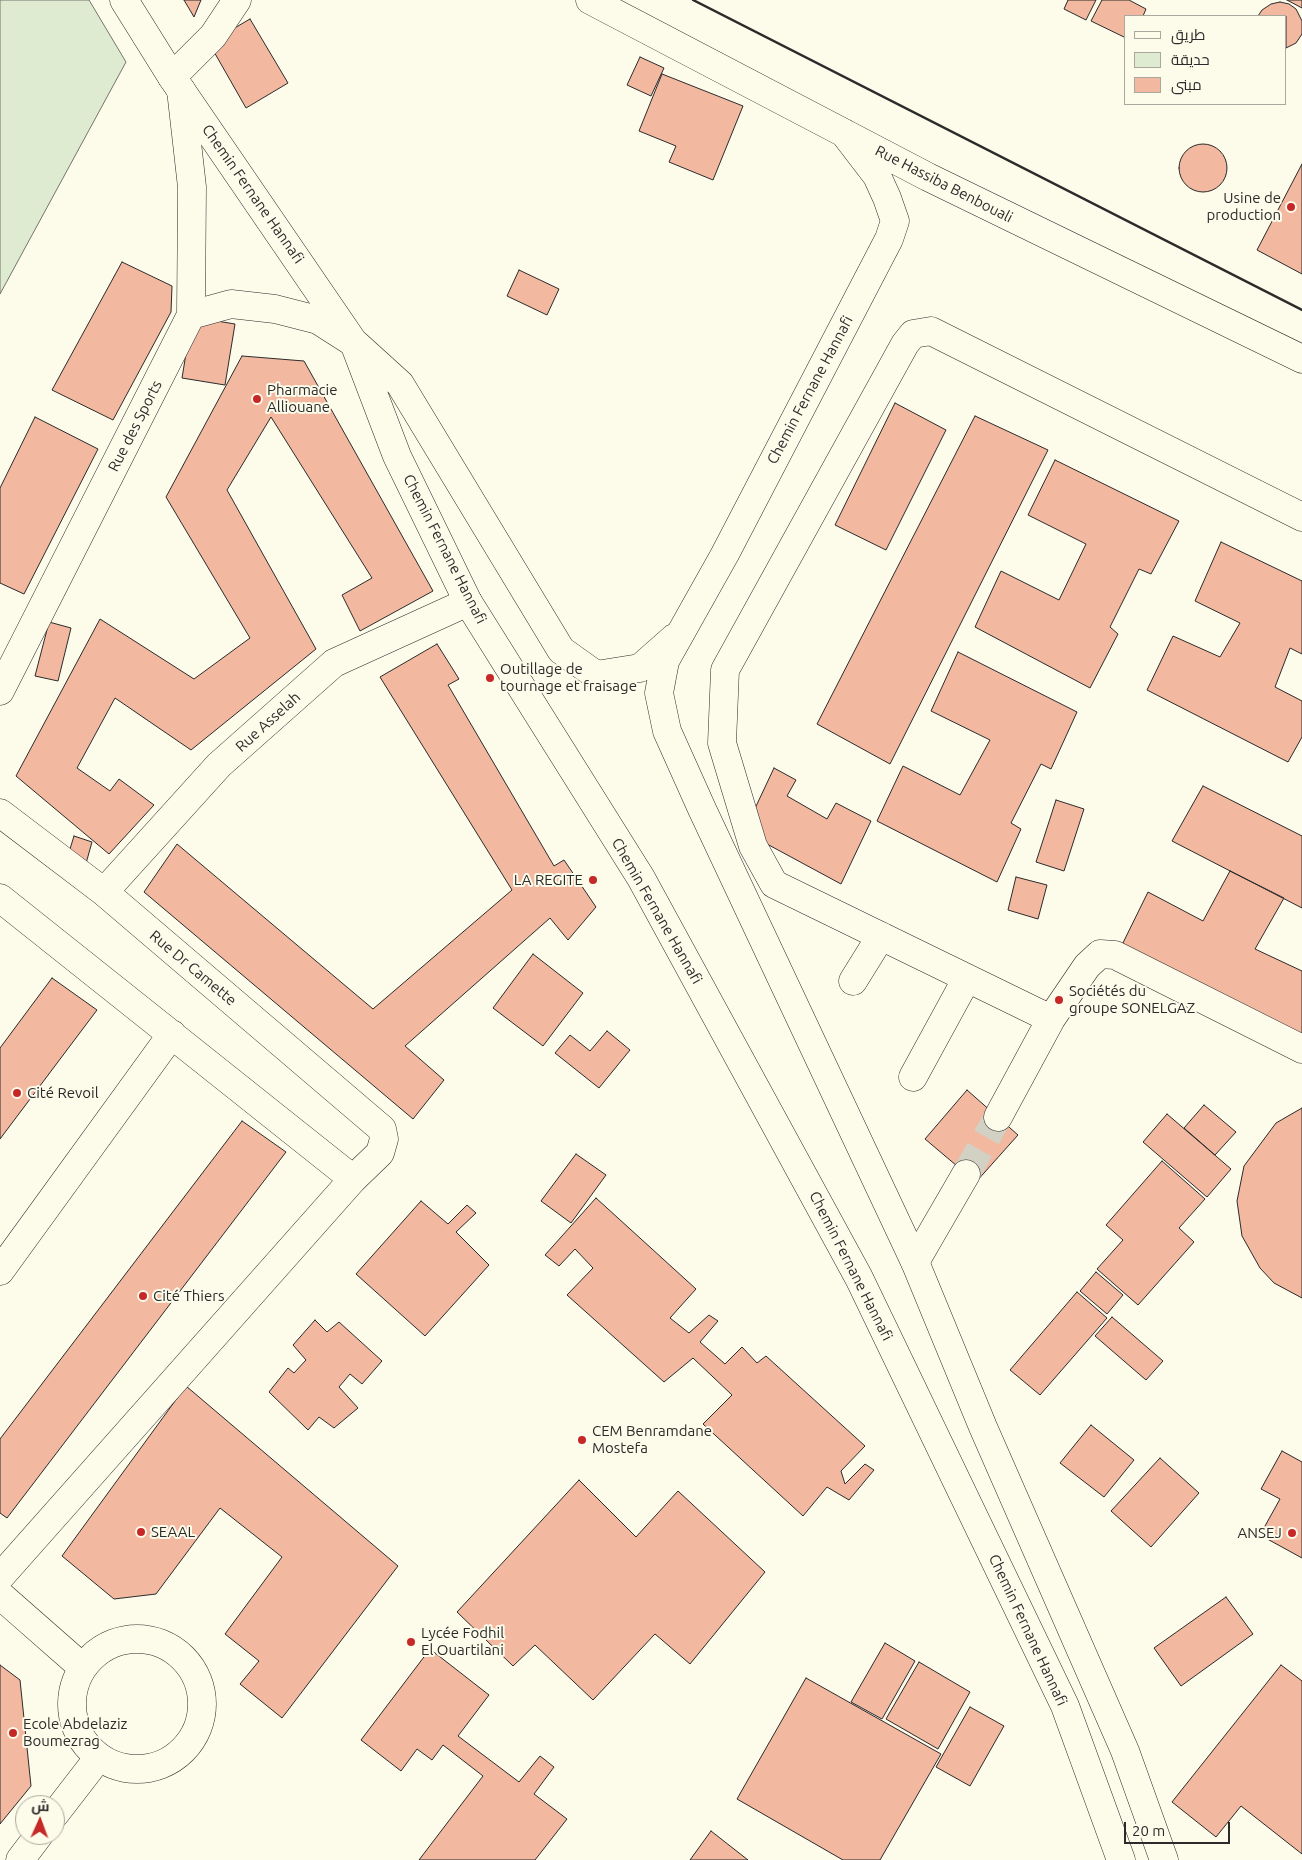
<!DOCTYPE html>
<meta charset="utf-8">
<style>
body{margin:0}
#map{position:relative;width:1302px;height:1860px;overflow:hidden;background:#fdfbea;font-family:Ubuntu,Cairo,sans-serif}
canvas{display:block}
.legend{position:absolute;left:1124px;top:15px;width:162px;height:90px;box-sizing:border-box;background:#fdfbea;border:1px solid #a9a89e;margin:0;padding:6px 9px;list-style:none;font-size:15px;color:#2b2b2b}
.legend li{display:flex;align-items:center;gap:10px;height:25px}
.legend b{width:25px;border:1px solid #a9a89e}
.north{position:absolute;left:15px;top:1795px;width:50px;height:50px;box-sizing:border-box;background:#fdfbea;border:1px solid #a9a89e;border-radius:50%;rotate:2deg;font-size:14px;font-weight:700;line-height:20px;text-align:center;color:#2b2b2b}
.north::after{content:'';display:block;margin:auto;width:18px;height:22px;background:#c62828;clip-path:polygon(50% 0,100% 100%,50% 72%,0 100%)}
.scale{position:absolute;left:1124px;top:1822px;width:106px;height:22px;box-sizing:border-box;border:2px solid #2b2b2b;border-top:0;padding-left:6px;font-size:15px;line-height:18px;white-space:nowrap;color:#2b2b2b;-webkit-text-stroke:4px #fdfbea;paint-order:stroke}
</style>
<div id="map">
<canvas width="1302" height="1860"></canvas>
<ul class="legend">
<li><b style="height:6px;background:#fdfbea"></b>طريق</li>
<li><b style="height:14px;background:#deebd1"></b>حديقة</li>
<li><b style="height:14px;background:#f2b8a0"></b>مبنى</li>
</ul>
<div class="north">ش</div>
<div class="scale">20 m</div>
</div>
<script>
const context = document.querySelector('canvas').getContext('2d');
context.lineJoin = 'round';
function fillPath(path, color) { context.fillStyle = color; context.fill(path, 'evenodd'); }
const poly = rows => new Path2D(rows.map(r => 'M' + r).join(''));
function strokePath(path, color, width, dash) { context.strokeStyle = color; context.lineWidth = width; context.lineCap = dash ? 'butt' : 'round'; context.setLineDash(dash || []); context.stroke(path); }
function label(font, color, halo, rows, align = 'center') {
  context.font = font + ' Ubuntu,sans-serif'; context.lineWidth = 4; context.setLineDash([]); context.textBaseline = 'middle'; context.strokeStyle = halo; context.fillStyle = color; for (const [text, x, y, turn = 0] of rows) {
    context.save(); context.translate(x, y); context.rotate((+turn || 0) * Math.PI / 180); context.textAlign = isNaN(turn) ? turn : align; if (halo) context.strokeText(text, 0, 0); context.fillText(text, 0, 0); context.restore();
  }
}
const green = poly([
 [0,0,89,0,126,62,0,294,0,0]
]);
const building = poly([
 [184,0,201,0,194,17,184,0],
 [1068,0,1096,0,1086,20,1064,9,1068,0],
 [1102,0,1129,0,1146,9,1143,16,1126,16,1126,38,1091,21,1102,0],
 [1287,0,1302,0,1302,8,1287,0],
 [1280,2,1289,4,1296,9,1302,21,1302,34,1296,43,1286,48,1286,16,1258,16,1262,10,1271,4,1280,2],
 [250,19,288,83,246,108,209,43,250,19],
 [640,57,664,68,651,96,627,85,640,57],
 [662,74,743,106,713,180,669,162,676,146,639,131,662,74],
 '1179 168a24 24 0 1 1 48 0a24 24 0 1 1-48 0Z',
 [1302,164,1302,274,1257,250,1302,164],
 [122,262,172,286,171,312,113,420,52,390,122,262],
 [519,270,559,289,547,315,507,296,519,270],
 [192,317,235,324,225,385,182,378,192,317],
 [242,356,304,361,433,591,360,631,342,595,372,578,271,417,227,490,316,649,191,750,115,698,77,768,110,791,119,779,154,805,109,854,16,776,100,619,194,679,250,638,166,497,242,356],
 [895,403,946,430,886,550,835,525,895,403],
 [975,416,1048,450,890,764,817,724,975,416],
 [35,417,98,449,24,594,0,583,0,488,35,417],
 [1055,460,1179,521,1151,574,1139,569,1110,627,1118,634,1090,688,975,627,1001,571,1059,600,1086,544,1028,515,1055,460],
 [1221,542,1302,581,1302,654,1290,648,1275,687,1302,701,1302,737,1288,762,1147,690,1173,636,1220,657,1240,623,1195,601,1221,542],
 [49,622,71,628,58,681,35,676,49,622],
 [437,644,459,679,448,685,554,866,564,860,596,907,568,940,550,918,405,1046,444,1080,413,1119,144,892,177,844,373,1009,512,890,380,677,437,644],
 [958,652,1077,712,1051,769,1041,764,1011,823,1021,829,997,882,877,821,903,766,960,795,990,740,931,711,958,652],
 [774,768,796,780,787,796,827,819,836,803,871,821,841,884,754,837,750,819,774,768],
 [1203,786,1302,836,1302,908,1172,841,1203,786],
 [1056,800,1084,809,1064,871,1036,862,1056,800],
 [74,836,92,842,85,867,66,862,74,836],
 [1230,871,1284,898,1255,949,1302,971,1302,1044,1118,953,1148,892,1203,921,1230,871],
 [1016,877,1047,885,1038,919,1008,910,1016,877],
 [533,954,583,993,543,1046,493,1008,533,954],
 [52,978,97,1010,0,1139,0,1048,52,978],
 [607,1031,630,1050,599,1088,555,1053,570,1035,590,1051,607,1031],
 [967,1090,1018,1135,976,1182,925,1139,967,1090],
 [1204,1105,1236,1132,1215,1155,1184,1128,1204,1105],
 [1302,1108,1302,1298,1274,1283,1260,1268,1242,1236,1237,1201,1244,1166,1276,1123,1302,1108],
 [1167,1114,1231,1169,1207,1197,1143,1142,1167,1114],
 [242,1121,286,1152,7,1518,0,1513,0,1439,242,1121],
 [576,1154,606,1175,571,1223,541,1201,576,1154],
 [1162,1161,1205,1199,1179,1228,1194,1242,1138,1305,1097,1269,1123,1240,1106,1225,1162,1161],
 [596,1198,696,1289,670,1318,689,1333,709,1315,718,1321,700,1342,725,1364,742,1347,757,1363,766,1356,865,1446,841,1471,845,1484,865,1464,874,1470,849,1500,827,1487,803,1516,703,1424,732,1395,693,1358,664,1382,567,1295,593,1268,575,1249,559,1266,545,1255,596,1198],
 [421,1201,448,1224,467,1205,476,1213,456,1232,489,1265,425,1336,356,1274,421,1201],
 [1096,1272,1123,1295,1107,1314,1080,1291,1096,1272],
 [1077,1292,1107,1318,1040,1395,1010,1370,1077,1292],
 [1112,1317,1163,1361,1146,1380,1095,1336,1112,1317],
 [315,1320,327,1332,339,1322,382,1361,362,1384,350,1374,339,1387,358,1408,334,1428,319,1417,308,1430,269,1392,288,1368,294,1373,306,1360,293,1345,315,1320],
 [186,1386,398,1566,282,1718,240,1684,259,1661,225,1634,282,1557,220,1508,156,1594,114,1599,62,1556,186,1386],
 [1091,1425,1134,1460,1104,1497,1060,1463,1091,1425],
 [1282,1451,1302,1462,1302,1558,1260,1535,1280,1499,1261,1489,1282,1451],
 [1160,1458,1199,1493,1151,1547,1111,1511,1160,1458],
 [579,1480,636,1537,678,1491,765,1572,690,1664,655,1634,593,1700,535,1645,513,1666,457,1612,579,1480],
 [1226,1597,1253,1634,1181,1686,1154,1648,1226,1597],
 [885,1643,915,1661,882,1719,851,1702,885,1643],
 [430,1649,489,1695,458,1736,519,1782,540,1756,554,1767,534,1794,567,1819,535,1860,419,1860,483,1776,443,1745,432,1760,417,1749,401,1771,361,1740,430,1649],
 [919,1662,970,1692,938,1749,886,1719,919,1662],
 [0,1665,20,1680,31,1786,0,1824,0,1665],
 [1281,1665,1302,1681,1302,1854,1241,1806,1216,1837,1172,1802,1281,1665],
 [806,1678,941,1754,880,1860,843,1860,737,1799,806,1678],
 [970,1707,1004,1726,970,1786,936,1767,970,1707],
 [711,1831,748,1860,690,1860,711,1831]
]);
const minorTunnel = poly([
 [966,1174,998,1117]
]);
const minor = poly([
 [172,77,213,36,237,0],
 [191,315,231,304,275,309,318,320,354,343],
 [0,691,191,315,192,187,181,90],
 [0,813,104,892,382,1129,384,1139,380,1153,353,1179,0,1577],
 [104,892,219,765,334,663,468,602],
 [0,898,353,1179],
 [853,981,881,936],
 [1051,1019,774,884,753,846,722,743,725,670,905,344,913,334,931,331,1302,517],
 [913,1077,967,978],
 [998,1117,1051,1019,1087,966,1100,954,1115,955,1302,1049],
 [915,1262,966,1174],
 [0,1271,172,1034],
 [0,1595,82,1667],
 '72 1704a65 65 0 1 1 130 0a65 65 0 1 1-130 0Z',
 [55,1814,99,1757],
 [20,1860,39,1835]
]);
const major = poly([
 [124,0,172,77,354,343,397,456,468,602,641,878,859,1278,1065,1706,1121,1860],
 [590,0,928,177,1302,359],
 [844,133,877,176,887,198,895,221,889,239,725,554,665,661,659,693,667,731,702,809,915,1262,983,1427,1125,1751,1164,1860],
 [357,345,400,384,561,650,596,675,640,668,674,638]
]);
const wall = poly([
 [693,0,1302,310]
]);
const markers = [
 [1291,207,5,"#c62828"],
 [257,399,5,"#c62828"],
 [490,678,5,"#c62828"],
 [593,880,5,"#c62828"],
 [1059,1000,5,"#c62828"],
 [17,1093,5,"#c62828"],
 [143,1296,5,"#c62828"],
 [582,1440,5,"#c62828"],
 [141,1532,5,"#c62828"],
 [1292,1533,5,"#c62828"],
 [411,1642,5,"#c62828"],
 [13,1733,5,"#c62828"]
];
const streetNames = [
 ["Rue Hassiba Benbouali",944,184,27],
 ["Chemin Fernane Hannafi",253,194,55],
 ["Chemin Fernane Hannafi",810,390,-62],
 ["Rue des Sports",135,426,-63],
 ["Chemin Fernane Hannafi",445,549,63],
 ["Rue Asselah",268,722,-42],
 ["Chemin Fernane Hannafi",657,911,60],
 ["Rue Dr Camette",193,968,40],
 ["Chemin Fernane Hannafi",851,1266,63],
 ["Chemin Fernane Hannafi",1028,1630,65]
];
const poiNames = [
 ["Usine de",1281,198,"right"],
 ["production",1281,215,"right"],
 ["Pharmacie",267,390],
 ["Alliouane",267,407],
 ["Outillage de",500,669],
 ["tournage et fraisage",500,686],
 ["LA REGITE",583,880,"right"],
 ["Sociétés du",1069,991],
 ["groupe SONELGAZ",1069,1008],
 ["Cité Revoil",27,1093],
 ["Cité Thiers",153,1296],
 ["CEM Benramdane",592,1431],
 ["Mostefa",592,1448],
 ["SEAAL",151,1532],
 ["ANSEJ",1282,1533,"right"],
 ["Lycée Fodhil",421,1633],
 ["El Ouartilani",421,1650],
 ["Ecole Abdelaziz",23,1724],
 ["Boumezrag",23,1741]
];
fillPath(green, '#deebd1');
strokePath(green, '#74746e', 1);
fillPath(building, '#f2b8a0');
strokePath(building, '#2b2b2b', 1);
strokePath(minorTunnel, '#d3d1c4', 28, [28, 14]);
strokePath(minor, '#2b2b2b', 29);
strokePath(major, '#2b2b2b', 29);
strokePath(minor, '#fdfbea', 28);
strokePath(major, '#fdfbea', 28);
strokePath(wall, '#2b2b2b', 2.5);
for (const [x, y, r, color] of markers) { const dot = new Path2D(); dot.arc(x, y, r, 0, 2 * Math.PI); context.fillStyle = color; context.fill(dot); strokePath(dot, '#fdfbea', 2); }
label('15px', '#2b2b2b', '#fdfbea', streetNames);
label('15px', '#2b2b2b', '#fdfbea', poiNames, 'left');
</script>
